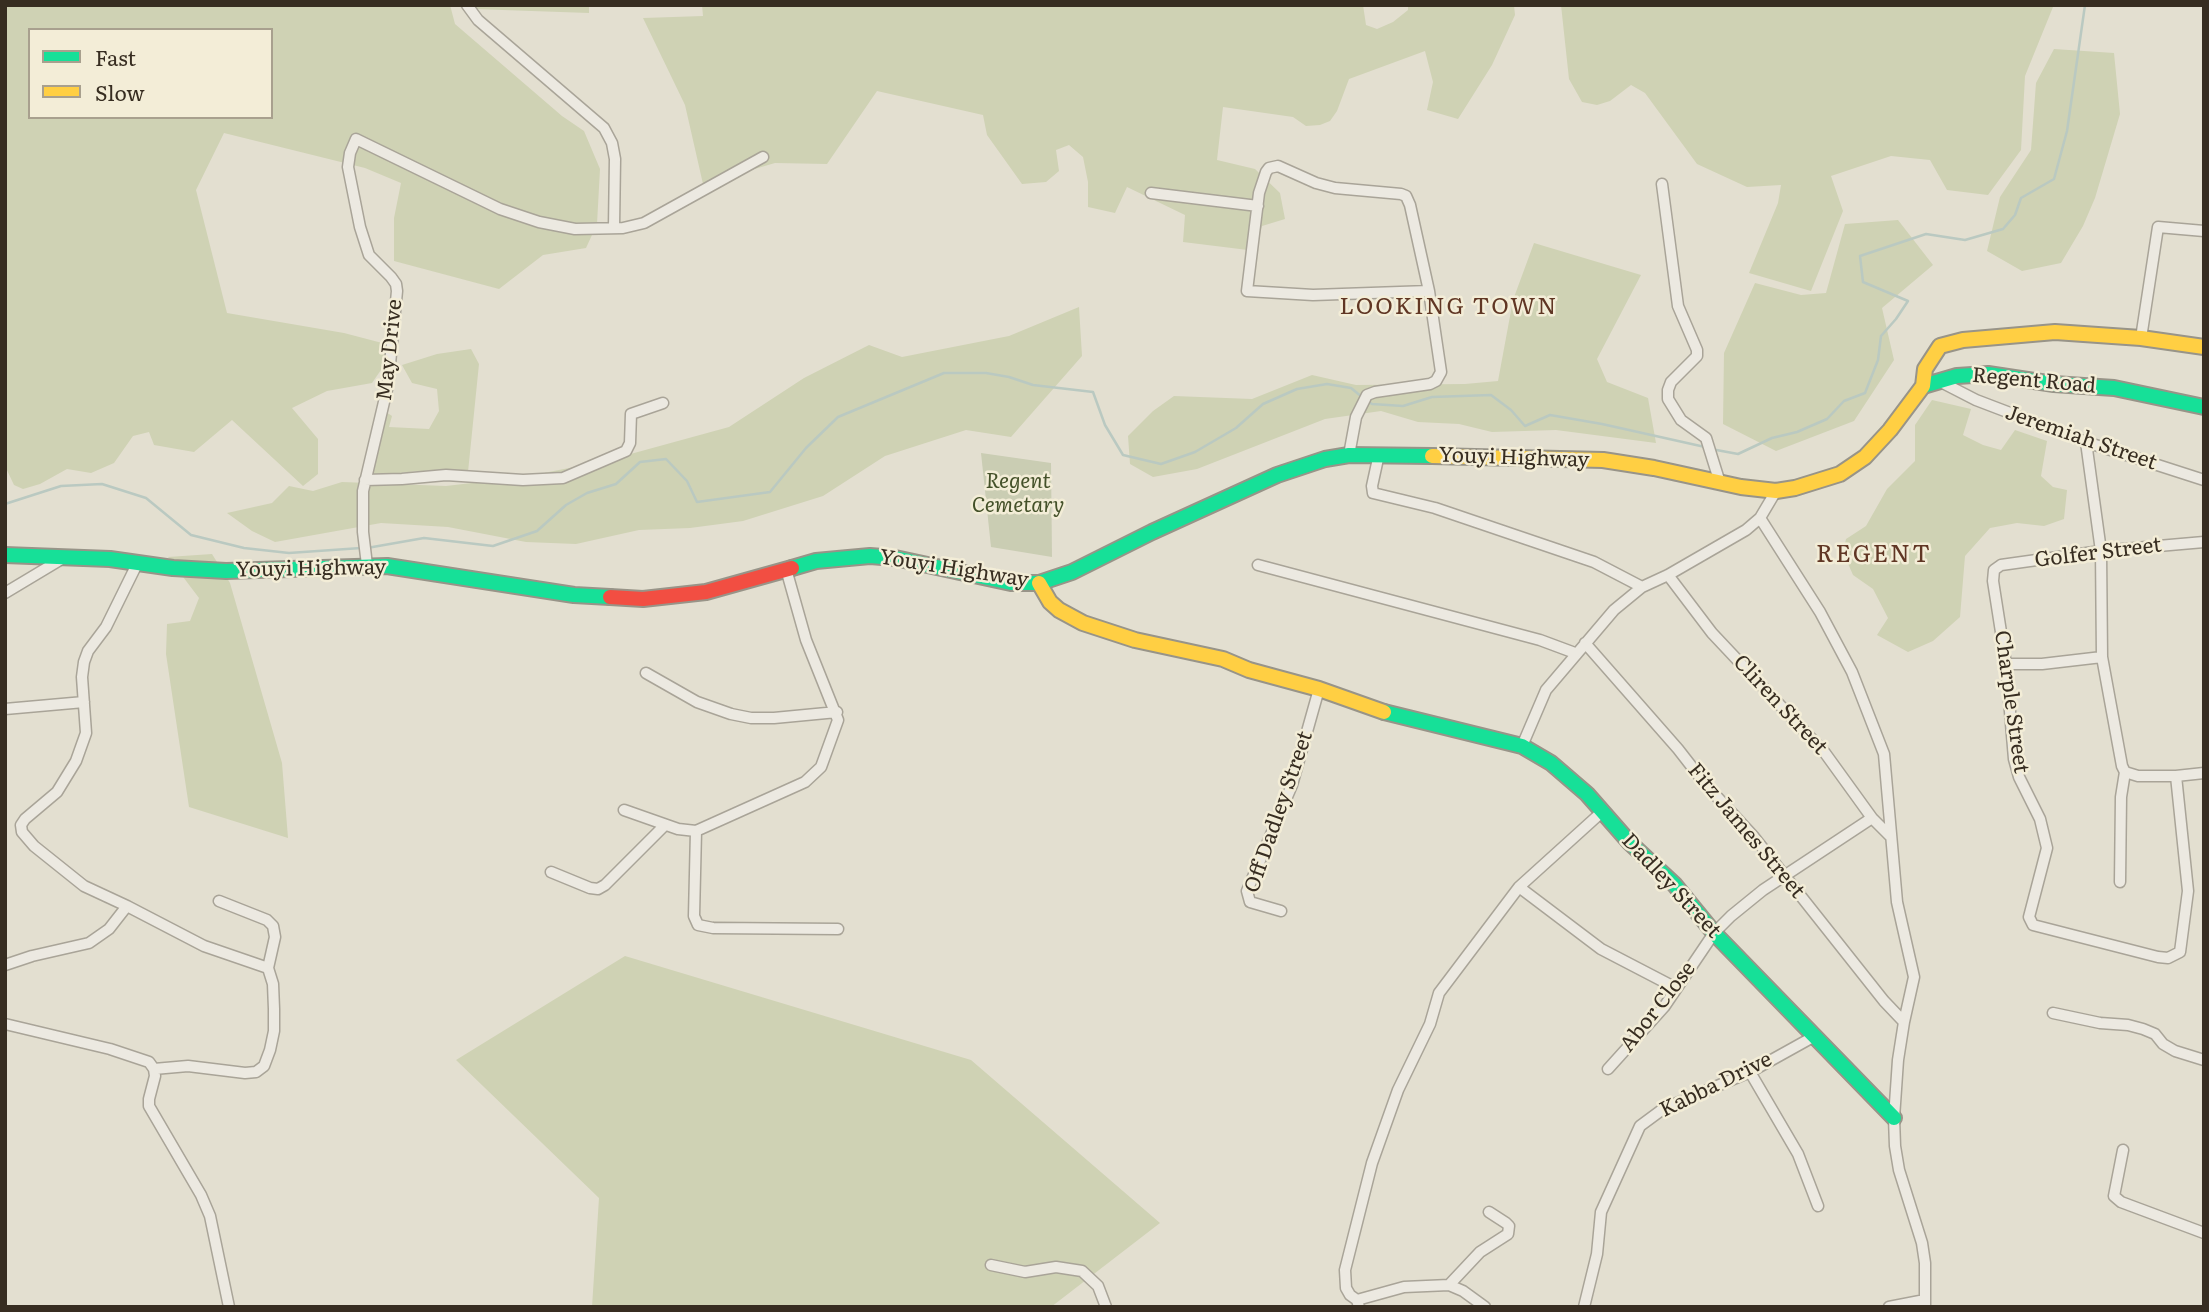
<!DOCTYPE html>
<style>
body{margin:0}
#map{position:relative;width:2209px;height:1312px;overflow:hidden;background:#e3dfd0;font-family:Literata,serif}
canvas{display:block}
.frame{position:absolute;inset:0;border:7px solid #372d21;pointer-events:none}
.legend{position:absolute;left:28px;top:28px;width:245px;height:91px;box-sizing:border-box;background:#f3edd7;border:2px solid #a8a08e;margin:0;padding:9px 12px;list-style:none;font-size:21px;color:#372d21}
.legend li{display:flex;align-items:center;gap:14px;height:35px}
.legend b{width:35px;border:2px solid #a8a08e}
</style>
<div id="map">
<canvas width="2209" height="1312"></canvas>
<div class="frame"></div>
<ul class="legend">
<li><b style="height:9px;background:#16e098"></b>Fast</li>
<li><b style="height:9px;background:#ffcf43"></b>Slow</li>
</ul>
</div>
<script>
const context = document.querySelector('canvas').getContext('2d');
context.lineJoin = 'round';
function fillPath(path, color) { context.fillStyle = color; context.fill(path, 'evenodd'); }
const poly = rows => new Path2D(rows.map(r => 'M' + r).join(''));
function strokePath(path, color, width, dash) { context.strokeStyle = color; context.lineWidth = width; context.lineCap = dash ? 'butt' : 'round'; context.setLineDash(dash || []); context.stroke(path); }
function label(font, color, halo, rows, align = 'center') {
  context.font = font + ' Literata,serif'; context.lineWidth = 5; context.setLineDash([]); context.textBaseline = 'middle'; context.strokeStyle = halo; context.fillStyle = color; for (const [text, x, y, turn = 0] of rows) {
    context.save(); context.translate(x, y); context.rotate((+turn || 0) * Math.PI / 180); context.textAlign = isNaN(turn) ? turn : align; if (halo) context.strokeText(text, 0, 0); context.fillText(text, 0, 0); context.restore();
  }
}
const green = poly([
 [5,5,450,5,455,24,562,116,584,131,600,169,597,224,586,248,543,255,499,289,394,261,394,218,401,183,365,168,224,133,196,190,227,313,344,333,386,344,383,367,372,383,327,391,292,408,318,439,318,474,303,486,232,420,194,452,154,445,149,432,133,436,114,463,91,473,67,469,40,484,23,489,14,485,5,466],
 [30,30,271,30,271,117,30,117],
 [471,5,589,5,589,13,474,9],
 [702,5,1363,5,1366,25,1377,29,1393,22,1408,10,1408,5,1514,5,1515,15,1492,65,1458,119,1427,110,1433,82,1425,51,1349,79,1337,111,1330,121,1320,125,1306,126,1293,117,1223,107,1217,160,1255,169,1280,193,1285,219,1262,226,1256,251,1183,242,1185,215,1127,187,1115,213,1088,207,1088,182,1083,157,1069,145,1056,150,1059,171,1046,182,1022,184,987,135,983,115,877,91,827,164,775,163,703,184,685,105,643,18,703,16],
 [1561,5,2053,5,2053,7,2025,76,2021,150,1988,195,1947,190,1930,160,1891,156,1831,176,1843,211,1811,291,1749,273,1778,203,1781,185,1747,187,1697,164,1645,93,1631,85,1610,101,1597,105,1582,102,1569,79],
 [2054,49,2114,53,2120,114,2095,198,2083,226,2061,263,2022,271,1987,251,2000,197,2031,150,2036,83],
 [1898,220,1933,265,1882,308,1894,360,1854,421,1776,451,1723,424,1724,353,1755,283,1801,295,1826,293,1845,224],
 [1534,243,1641,275,1597,359,1607,382,1648,398,1656,443,1556,430,1492,432,1459,424,1418,422,1381,411,1325,419,1197,469,1153,477,1130,464,1128,436,1153,411,1174,396,1252,399,1312,375,1356,385,1465,384,1498,381,1513,300],
 [1079,307,1082,356,1011,437,966,430,885,456,823,496,743,521,690,528,639,530,576,544,526,542,448,527,381,523,275,542,252,531,227,513,272,503,289,486,313,491,342,482,446,486,523,477,605,461,729,427,804,378,869,345,902,357,1009,336],
 [471,349,479,364,468,472,419,471,371,476,386,412,392,416,389,427,429,429,439,411,437,389,412,383,402,365,437,354],
 [1932,400,1971,409,1963,435,1983,445,2001,450,2015,430,2047,441,2041,476,2053,487,2067,490,2064,519,2044,526,2017,523,1990,528,1965,556,1960,617,1933,641,1908,652,1877,635,1888,618,1873,589,1853,575,1843,552,1846,539,1866,526,1887,489,1915,461,1915,425],
 [212,554,230,583,282,763,288,838,189,807,166,654,167,624,190,621,199,598,168,557],
 [625,956,971,1060,1160,1223,1051,1307,592,1307,599,1198,456,1060]
]);
const cemetery = poly([
 [981,453,1051,463,1052,557,991,547]
]);
const stream = poly([
 [1367,401,1372,404,1403,406,1432,397,1491,395,1511,410,1525,426,1550,415,1602,424,1705,447],
 [1711,449,1738,454,1772,438,1797,432,1827,419,1844,401,1865,393,1878,360,1881,336,1896,319,1908,301,1863,282,1860,256,1926,234,1965,240,2003,229,2015,215,2021,198,2054,179,2067,131,2085,5],
 [5,504,61,486,102,484,146,498,191,535,244,548,289,553,361,548],
 [367,548,424,538,493,546,537,531,566,505,587,493,616,484,640,462,666,459,687,481,697,502,770,492,806,448,838,417,944,373,986,373,1009,377,1033,385,1093,392,1105,425,1123,455,1161,464,1195,452,1236,428,1263,404,1297,389,1327,384,1351,388,1362,397]
]);
const street = poly([
 [467,5,478,20,604,128,612,143,615,159,614,227],
 [1662,184,1678,306,1697,350,1697,356,1671,382,1668,390,1668,399,1681,420,1706,438,1720,483],
 [1151,193,1258,206],
 [2141,338,2158,227,2204,231],
 [1939,381,1976,400,2086,442,2204,480],
 [2086,442,2101,551,2102,657,2122,766,2125,772,2138,776,2176,776,2204,773],
 [1379,454,1372,486,1373,493,1435,508,1594,562,1642,587],
 [1349,455,1356,417,1367,395,1375,392,1430,384,1436,381,1441,372,1429,291,1410,205,1406,196,1401,194,1335,188,1316,183,1278,166,1269,168,1266,172,1259,193,1247,291,1313,295,1429,291],
 [365,480,402,479,446,475,523,480,563,478,626,451,630,443,631,414,663,403],
 [1760,518,1820,612,1852,672,1884,754,1897,902,1914,977,1904,1022,1898,1060,1894,1118,1895,1146,1899,1170,1922,1243,1925,1263,1925,1307],
 [367,565,363,532,363,491,388,385,397,291,396,284,391,277,369,255,360,227,348,167,350,153,356,139,500,209,539,222,575,229,623,228,644,223,763,157],
 [1258,565,1540,640,1575,653],
 [1668,575,1712,633,1825,753,1872,818,1890,836],
 [5,593,65,557],
 [1585,643,1678,749,1706,785,1754,837,1884,1001,1904,1022],
 [2006,664,2042,664,2102,657],
 [646,673,697,702,731,714,751,718,774,718,837,712],
 [5,709,84,702],
 [1522,746,1546,690,1614,610,1642,587,1668,575,1746,530,1760,518,1776,491],
 [2176,776,2188,891,2180,952,2168,958,2158,957,2033,925,2029,917,2047,848,2040,819,2019,777,2014,759,2006,664,1993,581,1994,570,2001,565,2101,551,2204,542],
 [624,810,678,829,696,831,805,782,821,767,838,720,806,640,786,569],
 [696,831,694,916,698,925,713,928,838,929],
 [551,872,590,888,598,889,605,885,665,825],
 [2120,882,2121,797,2125,772],
 [1519,887,1601,949,1676,988],
 [127,906,204,946,268,968],
 [1281,911,1250,902,1247,891,1292,785,1319,689],
 [5,965,32,956,89,943,109,929,127,906,84,886,34,846,22,832,21,825,25,819,57,792,76,761,86,733,82,677,84,662,88,651,106,627,138,562],
 [2053,1013,2100,1023,2128,1025,2143,1029,2155,1034,2163,1044,2175,1051,2204,1060],
 [5,1024,110,1049,149,1062,154,1069,155,1076,149,1099,149,1106,201,1195,210,1216,229,1307],
 [154,1069,188,1066,245,1073,256,1072,264,1066,270,1050,274,1031,274,1009,273,984,268,968,275,937,273,926,267,920,219,901],
 [1608,1069,1664,1007,1714,933,1731,916,1763,890,1872,818],
 [1750,1072,1798,1154,1818,1206],
 [2123,1150,2114,1196,2121,1202,2204,1233],
 [991,1265,1025,1272,1056,1267,1082,1271,1098,1286,1106,1307],
 [1449,1285,1480,1252,1508,1234,1509,1226,1506,1223,1489,1212],
 [1357,1300,1404,1287,1449,1285,1463,1291,1485,1307],
 [1359,1307,1357,1300,1350,1295,1346,1288,1345,1270,1372,1163,1398,1090,1430,1024,1439,993,1519,887,1603,811],
 [1584,1307,1597,1254,1601,1212,1640,1126,1663,1109,1750,1072,1813,1037],
 [1889,1307,1925,1300]
]);
const fast = poly([
 [1923,386,1957,376,1988,374,2054,384,2114,388,2204,407],
 [5,555,110,559,173,568,226,571,387,566,574,595,610,597],
 [792,568,816,561,870,556,895,558,1011,583,1039,583,1072,572,1152,532,1277,475,1325,459,1349,455,1432,456],
 [1384,712,1522,746,1551,763,1587,794,1630,843,1674,884,1714,933,1894,1118]
]);
const slow = poly([
 [1923,386,1925,369,1940,346,1963,340,2055,332,2141,338,2204,347],
 [1432,456,1603,460,1654,468,1741,487,1776,491,1795,488,1840,474,1865,457,1890,430,1923,386],
 [1039,583,1050,602,1059,610,1083,623,1135,640,1223,659,1249,670,1319,689,1384,712]
]);
const jam = poly([
 [610,597,643,599,706,592,792,568]
]);
const streetNames = [
 ["May Drive",390,350,-84],
 ["Regent Road",2034,381,5],
 ["Jeremiah Street",2081,438,19],
 ["Youyi Highway",1514,458,2],
 ["Golfer Street",2098,553,-7],
 ["Youyi Highway",311,569,-1],
 ["Youyi Highway",954,569,9],
 ["Charple Street",2011,702,82],
 ["Cliren Street",1780,705,47],
 ["Off Dadley Street",1279,812,-71],
 ["Fitz James Street",1746,831,50],
 ["Dadley Street",1671,886,47],
 ["Abor Close",1658,1007,-52],
 ["Kabba Drive",1716,1085,-26]
];
const parkNames = [
 ["Regent",1018,482],
 ["Cemetary",1018,506]
];
const neighbourhoodNames = [
 ["LOOKING TOWN",1449,307]
];
const quarterNames = [
 ["REGENT",1874,555]
];
fillPath(green, '#cfd2b4');
fillPath(cemetery, '#cacdb3');
strokePath(stream, '#bac9c1', 2.5);
strokePath(street, '#a9a498', 13);
strokePath(fast, '#989488', 18);
strokePath(slow, '#989488', 18);
strokePath(jam, '#989488', 18);
strokePath(street, '#ece9e1', 10);
strokePath(fast, '#16e098', 14);
strokePath(slow, '#ffcf43', 14);
strokePath(jam, '#f24e42', 14);
label('21px', '#372d21', '#f3edd7', streetNames);
label('italic 21px', '#445129', '#f3edd7', parkNames);
context.letterSpacing = '2px';
label('23px', '#603624', '#f3edd7', neighbourhoodNames);
context.letterSpacing = '0px';
context.letterSpacing = '2px';
label('24px', '#603624', '#f3edd7', quarterNames);
context.letterSpacing = '0px';
</script>
